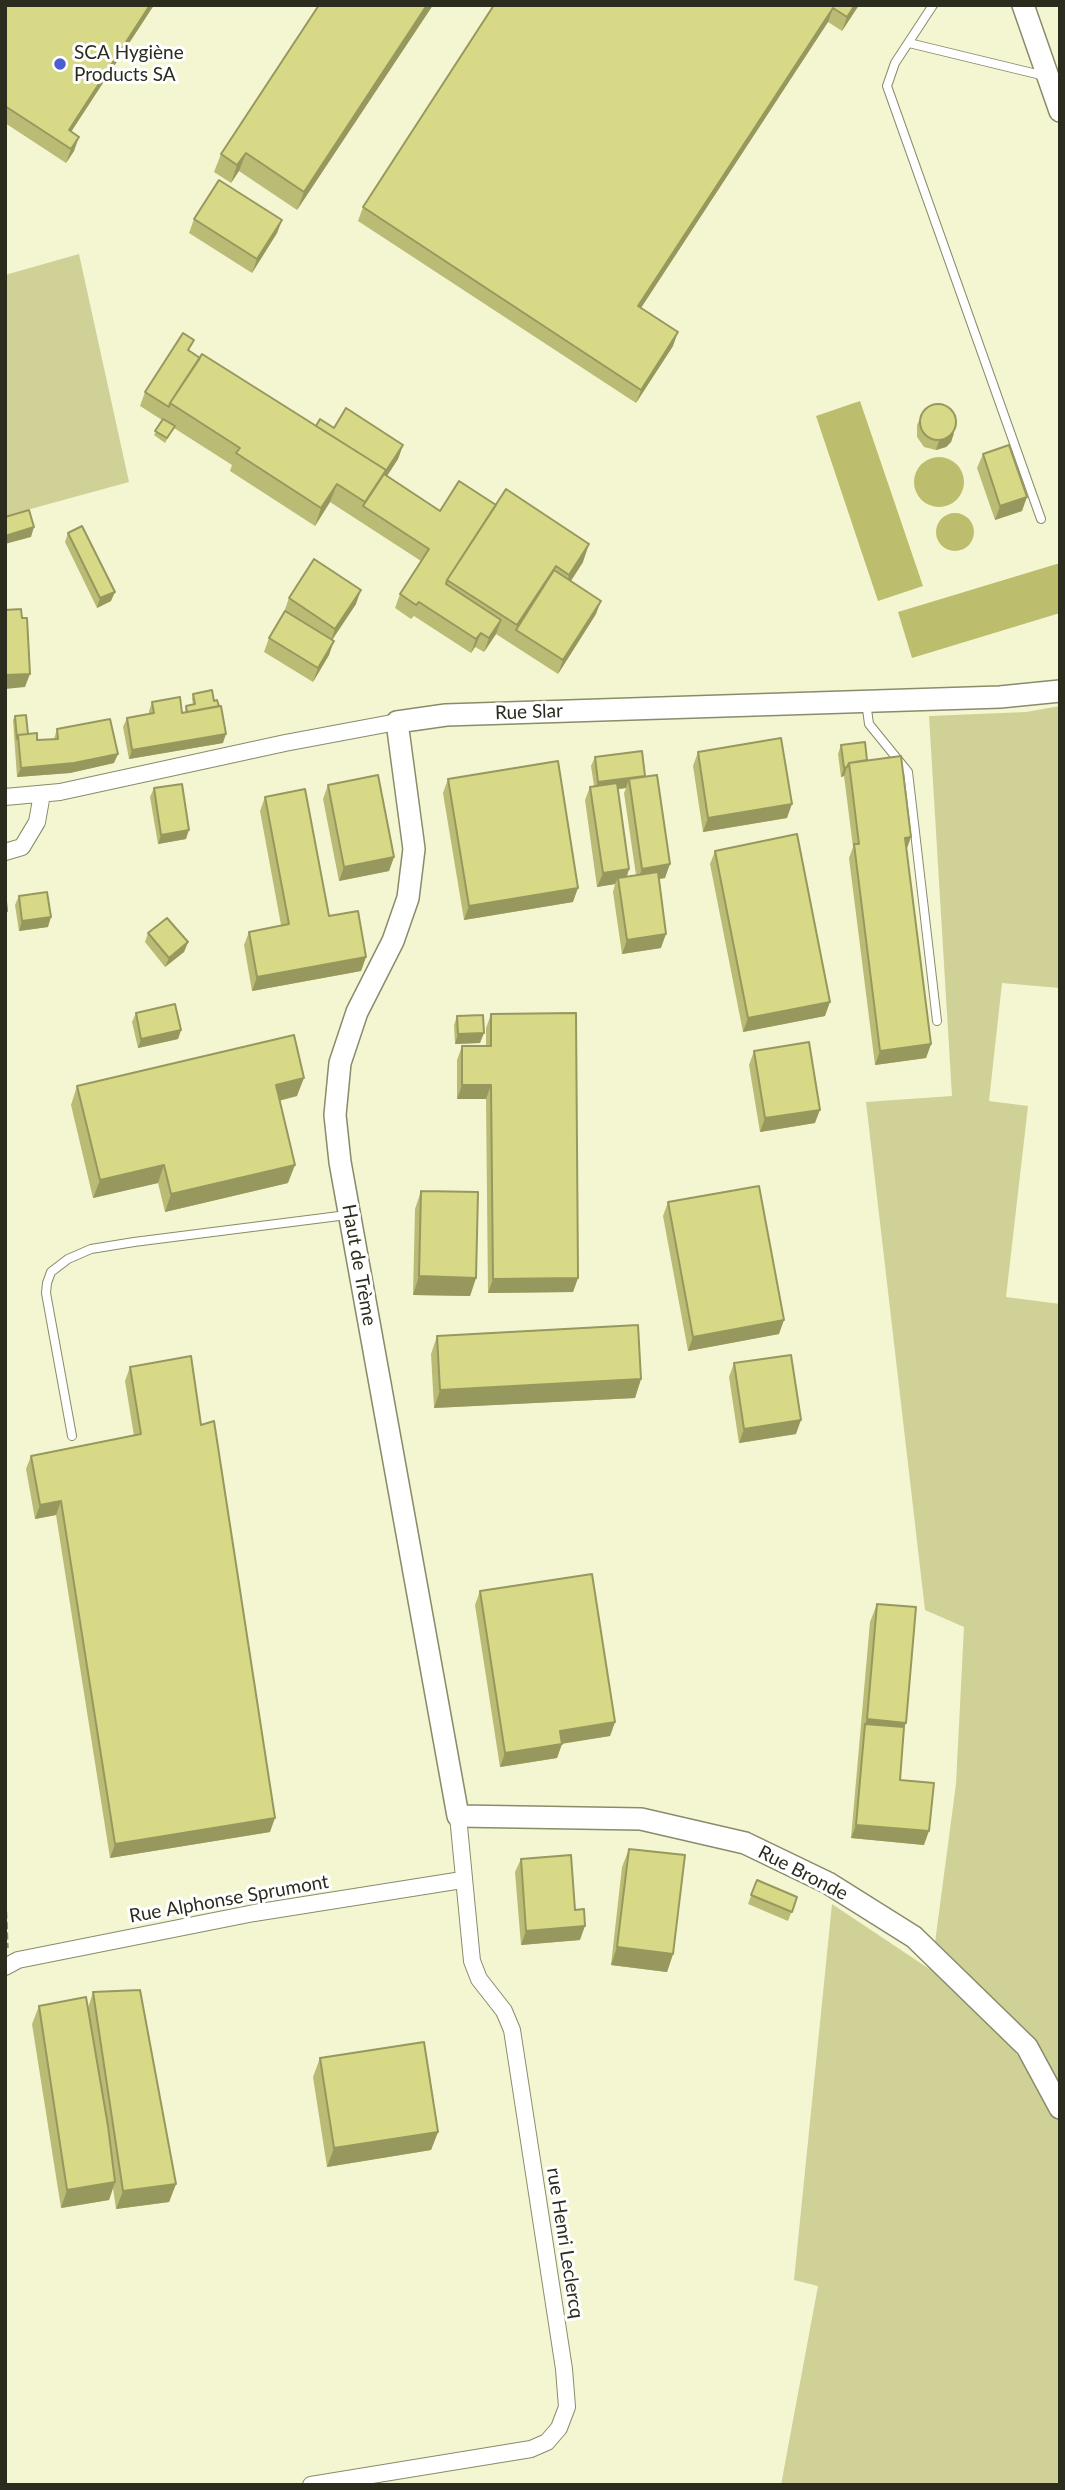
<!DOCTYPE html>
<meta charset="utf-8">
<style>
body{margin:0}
#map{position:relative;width:1065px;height:2490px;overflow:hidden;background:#f4f6d2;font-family:Lato,sans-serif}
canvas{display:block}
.frame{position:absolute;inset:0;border:7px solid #2b2b1e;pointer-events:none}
</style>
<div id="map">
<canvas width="1065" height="2490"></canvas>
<div class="frame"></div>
</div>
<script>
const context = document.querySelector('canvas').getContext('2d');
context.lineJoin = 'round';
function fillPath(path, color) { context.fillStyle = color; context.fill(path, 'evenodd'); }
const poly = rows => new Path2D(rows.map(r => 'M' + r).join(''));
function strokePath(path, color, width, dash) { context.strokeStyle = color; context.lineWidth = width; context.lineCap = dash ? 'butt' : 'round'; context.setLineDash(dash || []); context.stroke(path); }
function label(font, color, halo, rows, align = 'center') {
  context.font = font + ' Lato,sans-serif'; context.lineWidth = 6; context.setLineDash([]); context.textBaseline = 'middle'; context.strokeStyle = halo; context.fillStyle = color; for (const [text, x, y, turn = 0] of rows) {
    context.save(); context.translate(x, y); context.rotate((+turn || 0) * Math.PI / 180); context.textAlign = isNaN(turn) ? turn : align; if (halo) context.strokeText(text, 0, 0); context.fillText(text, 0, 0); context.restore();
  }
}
const green = poly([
 [79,254,129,482,5,516,5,275],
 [1060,706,1060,988,1002,983,989,1101,1028,1106,1006,1297,1060,1304,1060,2091,934,1950,956,1784,964,1627,925,1610,866,1102,952,1096,929,716,1026,712],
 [832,1904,958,1988,1014,2050,1060,2117,1060,2485,781,2485,818,2286,794,2280]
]);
const water = poly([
 [860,401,923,586,878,601,816,416],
 '914 482a25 25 0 1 1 50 0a25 25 0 1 1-50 0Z',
 '936 532a19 19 0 1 1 38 0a19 19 0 1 1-38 0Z',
 [1060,563,1060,613,912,658,898,612]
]);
const path = poly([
 [5,1901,7,1948]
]);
const lane = poly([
 [933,5,895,63,887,86,1041,519],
 [909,43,1045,76],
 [866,702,869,724,908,772,937,1021],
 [72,1436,46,1293,47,1283,51,1272,68,1259,91,1249,134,1242,347,1215]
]);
const street = poly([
 [5,797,60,792,285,743,397,722],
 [5,852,22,847,37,822,42,794],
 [5,1967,18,1960,254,1913,462,1880],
 [311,2485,531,2449,547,2442,559,2428,567,2407,564,2369,512,2030,504,2011,479,1979,472,1961,458,1816]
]);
const secondary = poly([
 [1023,5,1060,111],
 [1060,691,1000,697,446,715,397,722,414,849,408,898,393,941,357,1012,340,1063,335,1115,340,1162,458,1816,641,1819,745,1843,828,1883,914,1937,1027,2047,1060,2108]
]);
const wall = poly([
 [5,5,154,5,71,132,74,151,66,163,5,123],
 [319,5,433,5,297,210,239,171,231,183,214,172,221,154],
 [494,5,859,5,842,31,828,22,641,308,673,346,636,403,358,221,363,207],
 [194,219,282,220,277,233,252,273,189,233],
 [190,352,316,426,334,428,403,445,398,459,387,476,440,511,583,562,571,581,596,614,558,674,496,634,484,652,475,647,471,653,414,616,411,619,395,608,400,594,421,561,330,502,315,526,230,471,232,465,174,428,165,443,154,435,162,420,140,406,145,392],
 [921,416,954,433,951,442,946,447,936,450,924,447,917,437,917,425],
 [983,454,1022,511,995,520,977,468],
 [68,533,111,601,97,608,65,542],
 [289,598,356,604,332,640,329,655,313,682,264,652,269,638,284,613,284,612],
 [193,694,223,743,129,759,123,727,127,718,149,714,149,711,152,702,182,713,185,712,186,706,193,704,192,699],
 [15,716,28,734,37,740,54,739,57,729,114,763,70,773,17,777,13,720],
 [841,745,867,760,911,837,906,849,931,1044,926,1058,875,1065,849,858,853,847,844,776,841,777,838,754],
 [698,752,787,818,703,832,693,766],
 [595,757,645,777,665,878,659,879,661,948,622,954,613,892,615,884,597,887,585,800,590,787,594,786,591,766],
 [626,788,624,793,636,875,627,877,629,869,618,789],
 [448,779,573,902,464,920,443,793],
 [328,785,394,857,389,871,339,881,323,799],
 [154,788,186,839,158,844,150,797],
 [265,797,329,916,366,957,361,971,252,991,244,945,249,932,281,925,260,811],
 [715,851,825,1016,743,1032,710,864],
 [19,896,48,927,19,931,15,905],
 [148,933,188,942,184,952,165,967,145,942],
 [136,1013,181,1030,178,1039,138,1048,132,1022],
 [491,1014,578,1278,573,1292,488,1293,486,1099,457,1099,457,1060,462,1046,486,1046,486,1028],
 [457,1016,480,1043,455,1044,454,1025],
 [754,1051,815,1123,760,1132,749,1065],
 [77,1086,297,1096,279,1101,288,1183,165,1212,158,1183,93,1198,71,1105],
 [421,1191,476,1278,470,1296,413,1295,415,1209],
 [668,1202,779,1334,688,1351,663,1216],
 [437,1336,641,1379,635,1398,434,1408,431,1354],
 [734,1363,796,1434,739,1443,729,1377],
 [130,1367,201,1425,270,1832,110,1858,56,1515,35,1519,26,1469,31,1456,134,1436,125,1381],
 [480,1591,615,1722,610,1736,562,1743,557,1758,500,1767,475,1605],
 [877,1604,900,1780,924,1845,851,1838,870,1622],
 [629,1849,673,1954,667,1972,611,1965,622,1867],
 [521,1859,575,1910,580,1940,521,1945,515,1872],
 [757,1880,797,1897,788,1921,748,1904],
 [93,1992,176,2184,169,2202,116,2209,113,2188,109,2200,61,2208,32,2024,39,2006,88,2008],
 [320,2058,438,2132,431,2150,327,2167,313,2077]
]);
const shadedWall = poly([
 [150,5,154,5,63,144,69,130],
 [427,5,433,5,297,210,304,192],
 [855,5,859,5,842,31,847,17],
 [833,8,828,22,633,320,638,306],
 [79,137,74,151,66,163,71,149],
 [246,153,239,171,231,183,237,165],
 [282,220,277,233,252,273,257,259],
 [678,332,673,346,636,403,641,390],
 [954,433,951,442,946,447,936,450,939,441],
 [403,445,398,459,366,508,363,506,365,502],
 [337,484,330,502,315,526,321,508],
 [1027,497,1022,511,995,520,1000,506],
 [34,527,31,537,5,544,5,536],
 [589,544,583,562,563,593,569,575],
 [361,590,356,604,330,643,335,629],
 [115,592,111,601,97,608,100,598],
 [601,601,596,614,558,674,563,660],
 [501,620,496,634,484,652,489,638],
 [481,633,475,647,471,653,476,639],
 [334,641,329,655,313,682,318,668],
 [30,674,25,687,5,689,6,675],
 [226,734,223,743,129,759,132,750],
 [118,754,114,763,70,773,17,777,21,768],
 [847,767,844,776,841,777,844,768],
 [645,776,629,779,626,788,594,792,598,782],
 [792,804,787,818,703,832,708,818],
 [189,830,186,839,158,844,161,835],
 [911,837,906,851,905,838],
 [394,857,389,871,339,881,344,867],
 [670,864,665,878,637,882,642,869],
 [629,869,624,883,618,878,615,884,597,887,603,873],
 [578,888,573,902,464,920,469,906],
 [51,917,48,927,19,931,22,921],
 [666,934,661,948,622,954,627,940],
 [188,942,184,952,165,967,169,958],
 [366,957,361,971,252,991,257,977],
 [830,1002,825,1016,743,1032,748,1018],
 [181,1030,178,1039,138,1048,141,1039],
 [484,1033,480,1043,455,1044,458,1034],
 [931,1044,926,1058,875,1065,880,1051],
 [304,1078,297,1096,269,1103,276,1085],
 [462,1085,491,1085,486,1099,457,1099],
 [820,1110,815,1123,760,1132,765,1118],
 [164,1165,158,1183,93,1198,100,1180],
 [295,1165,288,1183,165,1212,171,1194],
 [419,1276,476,1278,470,1296,413,1295],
 [578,1278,573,1292,488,1293,493,1279],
 [784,1320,779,1334,688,1351,693,1337],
 [641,1379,635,1398,434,1408,440,1390],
 [801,1420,796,1434,739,1443,744,1429],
 [61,1501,56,1515,35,1519,40,1505],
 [867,1719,906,1723,899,1741,865,1724],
 [615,1722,610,1736,555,1745,560,1731],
 [562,1744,557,1758,500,1767,505,1753],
 [275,1818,270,1832,110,1858,115,1844],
 [856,1825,929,1831,924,1845,851,1838],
 [585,1926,580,1940,521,1945,526,1931],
 [617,1947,673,1954,667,1972,611,1965],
 [438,2132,431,2150,327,2167,334,2148],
 [115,2182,109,2200,61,2208,67,2190],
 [176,2184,169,2202,116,2209,123,2191]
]);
const building = poly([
 [5,5,150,5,69,130,79,137,71,149,5,106,5,5],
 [319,5,427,5,304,192,246,153,237,165,221,154,319,5],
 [494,5,855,5,847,17,833,8,638,306,678,332,641,390,363,207,494,5],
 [219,180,282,220,257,259,194,219,219,180],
 [183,333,194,340,188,350,200,358,170,403,169,407,145,392,183,333],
 [202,354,386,470,365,502,337,484,321,508,236,453,240,448,170,403,202,354],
 '920 422a18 18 0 1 1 36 0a18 18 0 1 1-36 0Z',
 [346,408,403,445,384,474,386,470,316,426,320,419,334,428,346,408],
 [163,419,175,426,167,438,155,431,163,419],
 [1009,445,1027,497,1000,506,983,454,1009,445],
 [384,474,440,511,459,481,496,505,447,580,446,584,501,620,489,638,481,633,476,639,419,602,416,605,400,594,429,549,363,506,384,474],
 [506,489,589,544,569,575,556,566,517,625,447,580,506,489],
 [29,510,34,527,5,536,5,517,29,510],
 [82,526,115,592,100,598,68,533,82,526],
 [314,559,361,590,335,629,289,598,314,559],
 [554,570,601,601,563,660,516,630,554,570],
 [21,609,22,618,27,618,30,674,6,675,5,610,21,609],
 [285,611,334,641,318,668,269,638,285,611],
 [212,690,214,701,217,700,219,706,187,712,186,706,195,704,193,694,212,690],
 [180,697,182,713,221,706,226,734,132,750,127,718,154,713,152,702,180,697],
 [26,715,28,734,18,735,17,739,15,716,26,715],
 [110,719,118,754,74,763,21,768,18,735,37,733,37,740,58,739,57,729,110,719],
 [781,738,792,804,708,818,698,752,781,738],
 [865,742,867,760,849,763,847,767,844,768,841,745,865,742],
 [642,751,645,776,598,782,595,757,642,751],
 [901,756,911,837,905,838,931,1044,880,1051,854,844,859,844,849,763,901,756],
 [558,761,578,888,469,906,448,779,558,761],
 [378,775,394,857,344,867,328,785,378,775],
 [657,775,670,864,642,869,629,779,657,775],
 [617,783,629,869,603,873,590,787,617,783],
 [182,784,189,830,161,835,154,788,182,784],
 [305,789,329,916,358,911,366,957,257,977,249,932,289,924,265,797,305,789],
 [797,834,830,1002,748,1018,715,851,797,834],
 [658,872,666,934,627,940,618,878,658,872],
 [5,891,7,911,5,911,5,891],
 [47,892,51,917,22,921,19,896,47,892],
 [167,918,188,942,169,958,148,933,167,918],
 [175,1004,181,1030,141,1039,136,1013,175,1004],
 [576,1013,578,1278,493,1279,491,1085,462,1085,462,1046,491,1046,491,1014,576,1013],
 [483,1015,484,1033,458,1034,457,1016,483,1015],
 [294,1035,304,1078,276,1085,295,1165,171,1194,164,1165,100,1180,77,1086,294,1035],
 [809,1042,820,1110,765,1118,754,1051,809,1042],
 [759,1186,784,1320,693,1337,668,1202,759,1186],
 [421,1191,478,1192,476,1278,419,1276,421,1191],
 [638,1325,641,1379,440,1390,437,1336,638,1325],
 [791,1355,801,1420,744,1429,734,1363,791,1355],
 [191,1356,201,1425,214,1421,275,1818,115,1844,61,1501,40,1505,31,1456,141,1434,130,1367,191,1356],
 [592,1574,615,1722,560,1731,562,1744,505,1753,480,1591,592,1574],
 [877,1604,916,1607,906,1723,867,1719,877,1604],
 [865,1724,904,1727,900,1780,934,1783,929,1831,856,1825,865,1724],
 [629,1849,685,1855,673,1954,617,1947,629,1849],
 [571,1855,575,1910,584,1909,585,1926,526,1931,521,1859,571,1855],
 [757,1880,797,1897,792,1912,751,1895,757,1880],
 [140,1990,176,2184,123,2191,93,1992,140,1990],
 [86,1997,108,2126,115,2182,67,2190,39,2006,86,1997],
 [424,2042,438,2132,334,2148,320,2058,424,2042]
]);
const markers = [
 [60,64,7,"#4c5ed3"]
];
const poiNames = [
 ["SCA Hygiène",74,53],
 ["Products SA",74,75]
];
const streetNames = [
 ["Rue Slar",529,712,-2],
 ["Haut de Trème",359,1265,80],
 ["Rue Bronde",803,1873,27],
 ["Rue Alphonse Sprumont",229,1899,-10],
 ["rue Henri Leclercq",565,2243,81]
];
fillPath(green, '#cfd196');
fillPath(water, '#bdbe6d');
strokePath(lane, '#898b6a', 10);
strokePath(street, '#898b6a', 18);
strokePath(secondary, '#898b6a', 24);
strokePath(path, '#95967c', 3.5, [7, 3.5]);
strokePath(lane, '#fff', 8);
strokePath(street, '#fff', 16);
strokePath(secondary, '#fff', 21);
fillPath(wall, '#babb74');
fillPath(shadedWall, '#97985e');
fillPath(building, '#d8d987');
strokePath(building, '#97985e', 2);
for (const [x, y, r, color] of markers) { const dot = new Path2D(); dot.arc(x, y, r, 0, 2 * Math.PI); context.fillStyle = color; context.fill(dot); strokePath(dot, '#fff', 2.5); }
label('19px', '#2b2b1e', '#fff', poiNames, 'left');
label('19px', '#2b2b1e', '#fff', streetNames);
</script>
